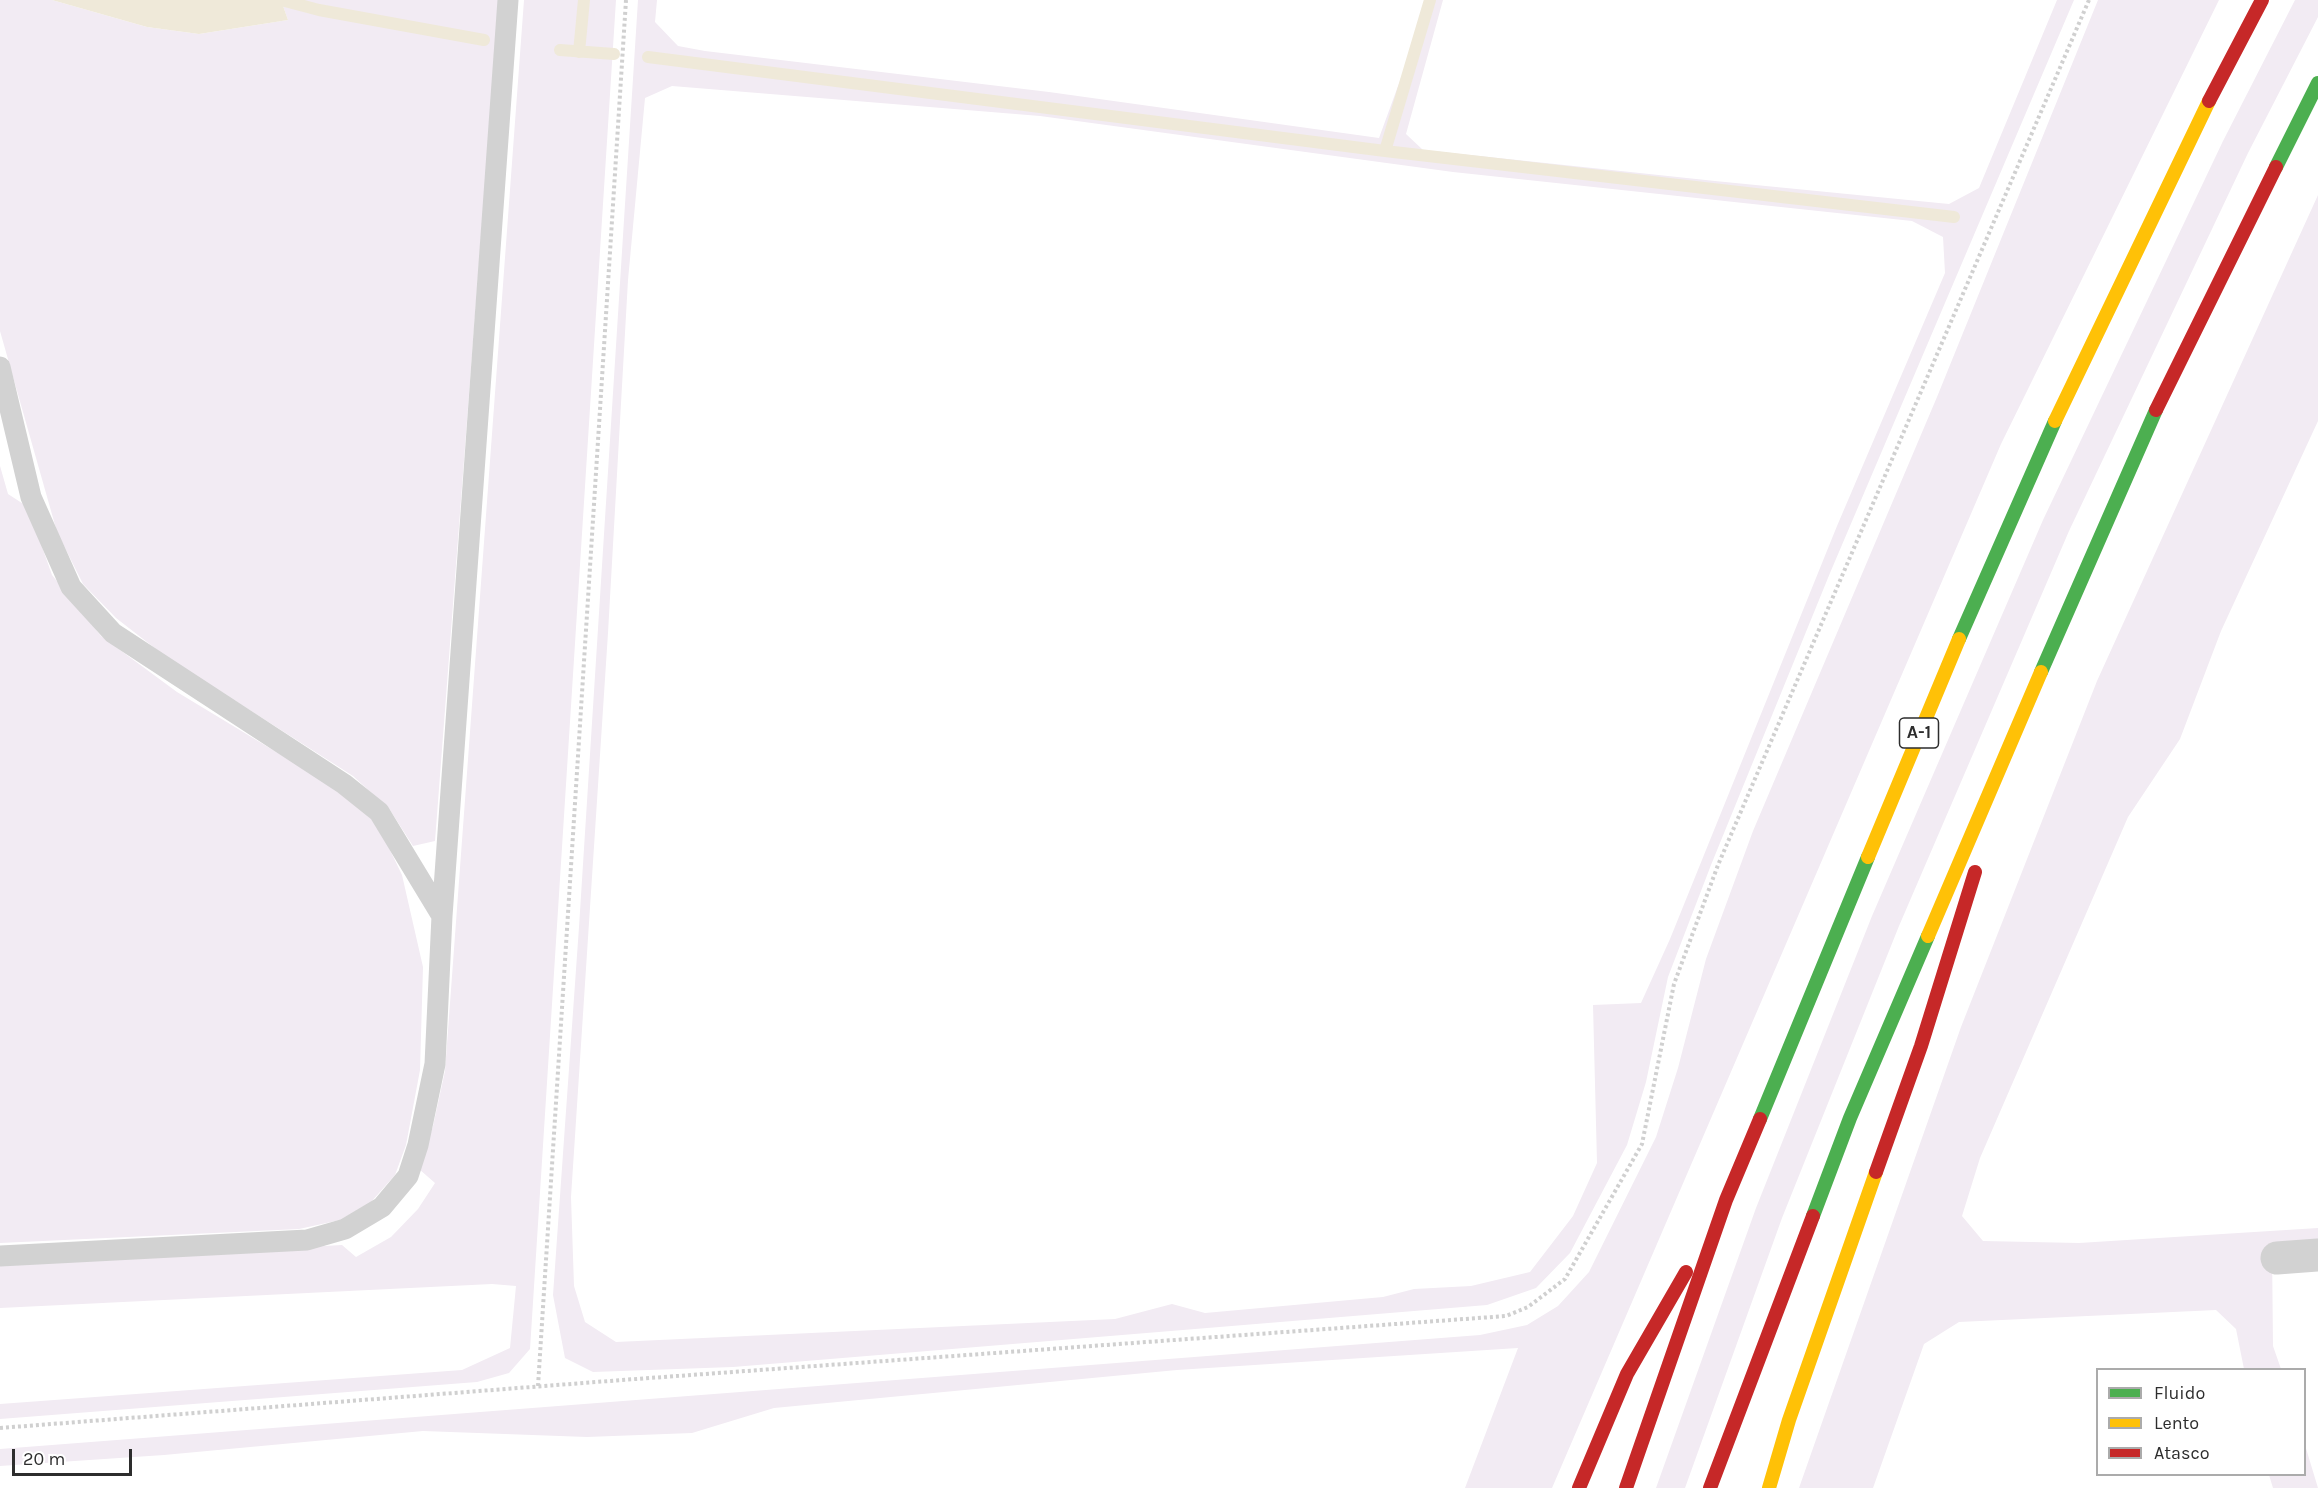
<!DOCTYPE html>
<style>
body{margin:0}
#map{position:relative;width:2318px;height:1488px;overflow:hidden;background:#fff;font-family:Karla,sans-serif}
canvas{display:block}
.legend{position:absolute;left:2096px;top:1368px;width:210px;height:108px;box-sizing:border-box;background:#fff;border:2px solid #ababab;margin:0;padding:8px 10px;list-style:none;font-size:18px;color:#2d2d2d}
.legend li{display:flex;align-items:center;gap:12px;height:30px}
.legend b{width:30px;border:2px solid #ababab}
.scale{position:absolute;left:12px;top:1449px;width:120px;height:27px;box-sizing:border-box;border:3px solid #2d2d2d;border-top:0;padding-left:8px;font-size:18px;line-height:21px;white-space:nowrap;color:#2d2d2d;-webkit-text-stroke:4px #fff;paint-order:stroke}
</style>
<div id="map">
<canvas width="2318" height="1488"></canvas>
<ul class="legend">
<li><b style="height:8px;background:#4caf50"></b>Fluido</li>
<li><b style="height:8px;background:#ffc107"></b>Lento</li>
<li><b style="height:8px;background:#c62828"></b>Atasco</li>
</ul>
<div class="scale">20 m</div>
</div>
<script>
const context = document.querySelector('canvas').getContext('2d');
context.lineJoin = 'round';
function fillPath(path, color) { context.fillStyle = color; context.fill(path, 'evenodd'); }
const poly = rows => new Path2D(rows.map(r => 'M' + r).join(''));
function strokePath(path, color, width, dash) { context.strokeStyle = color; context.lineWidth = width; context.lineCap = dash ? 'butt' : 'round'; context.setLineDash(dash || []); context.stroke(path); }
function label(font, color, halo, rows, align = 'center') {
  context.font = font + ' Karla,sans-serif'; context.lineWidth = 6; context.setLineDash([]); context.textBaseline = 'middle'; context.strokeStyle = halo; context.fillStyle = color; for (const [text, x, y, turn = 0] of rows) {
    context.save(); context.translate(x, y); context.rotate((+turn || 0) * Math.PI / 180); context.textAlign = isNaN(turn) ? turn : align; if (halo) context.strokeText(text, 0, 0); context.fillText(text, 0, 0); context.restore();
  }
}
const green = poly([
 [0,0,52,0,147,27,199,34,288,20,281,0,499,0,435,841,413,846,390,810,353,776,165,656,116,618,83,584,57,532,0,331],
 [524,0,616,0,530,1349,509,1373,477,1382,0,1419,0,1404,462,1370,510,1348,516,1286,492,1284,0,1308,0,1264,342,1245,356,1257,391,1237,418,1209,435,1183,419,1169,433,1126,445,1071],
 [638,0,657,0,655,22,678,46,705,51,1049,92,1379,138,1405,67,1425,0,1443,0,1406,134,1423,150,1715,181,1949,204,1979,188,2057,0,2074,0,1830,573,1711,865,1668,977,1646,1082,1627,1145,1570,1253,1536,1288,1487,1305,733,1367,593,1372,565,1358,553,1295,579,927],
 [672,86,1040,116,1453,172,1912,221,1943,237,1945,273,1837,526,1670,939,1641,1003,1593,1005,1597,1163,1573,1216,1530,1272,1471,1286,1414,1289,1383,1297,1205,1313,1172,1304,1115,1319,616,1342,585,1322,574,1286,571,1197,608,633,628,280,645,98],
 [2098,0,2219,0,2001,444,1552,1488,1465,1488,1518,1348,1177,1370,774,1408,692,1433,587,1437,423,1431,164,1455,0,1466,0,1449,1480,1335,1527,1325,1558,1306,1589,1272,1656,1137,1678,1068,1706,959,1753,831,1937,397],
 [2295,0,2318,0,2318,17,2248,153,2069,531,1899,926,1782,1218,1685,1488,1656,1488,1756,1208,1872,916,2043,520,2223,141],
 [2318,195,2318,421,2221,631,2180,739,2128,817,1980,1158,1962,1216,1983,1241,2079,1243,2318,1228,2318,1244,2272,1248,2273,1346,2281,1369,2244,1369,2236,1329,2216,1310,1959,1322,1924,1344,1873,1488,1799,1488,1961,1027,2097,681],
 [0,466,8,494,28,507,52,575,101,636,177,692,339,790,378,825,402,875,423,967,420,1070,406,1145,395,1175,371,1202,340,1220,299,1229,0,1243],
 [2305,1445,2318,1488,2273,1488,2269,1475,2304,1474]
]);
const water = poly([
 [52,0,281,0,288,20,199,34,147,27]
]);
const stream = poly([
 [281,0,319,10,484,40],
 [560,50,614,54],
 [579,52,584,0],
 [648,57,1385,151,1954,217],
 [1385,151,1430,0]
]);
const path = poly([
 [538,1386,626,0],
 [0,1428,622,1380,1506,1316,1528,1307,1565,1279,1642,1144,1674,984,1718,865,2089,0]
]);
const lane = poly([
 [0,367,31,497,71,587,113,633,344,784,379,812,442,916],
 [0,1256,307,1240,345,1229,382,1207,408,1176,418,1145,435,1064,442,916,508,0]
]);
const street = poly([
 [2277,1258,2318,1255]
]);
const fast = poly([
 [2276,167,2318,83],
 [1959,639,2055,421],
 [2041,672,2156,410],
 [1760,1119,1868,857],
 [1813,1216,1850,1118,1928,936]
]);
const slow = poly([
 [2055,421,2209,101],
 [1868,857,1959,639],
 [1928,936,2041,672],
 [1769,1488,1789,1420,1876,1172]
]);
const jam = poly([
 [2209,101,2262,0],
 [2156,410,2276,167],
 [1876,1172,1921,1046,1975,872],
 [1579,1488,1627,1374,1686,1272],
 [1626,1488,1726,1200,1760,1119],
 [1710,1488,1813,1216]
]);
const shields = [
 [1919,733,39]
];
const shieldNames = [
 ["A-1",1919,733]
];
fillPath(green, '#f2ebf3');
fillPath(water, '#efe9d9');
strokePath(stream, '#efe9d9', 12);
strokePath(path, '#d0d0d0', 4, [3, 3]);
strokePath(lane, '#d2d2d2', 21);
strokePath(street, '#d2d2d2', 33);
strokePath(fast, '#4caf50', 14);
strokePath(slow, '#ffc107', 14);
strokePath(jam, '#c62828', 14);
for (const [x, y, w] of shields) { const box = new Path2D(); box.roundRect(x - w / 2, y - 15, w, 30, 4.5); context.fillStyle = '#fff'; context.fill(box); strokePath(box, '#2d2d2d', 1.5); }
label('bold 18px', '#2d2d2d', null, shieldNames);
</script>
